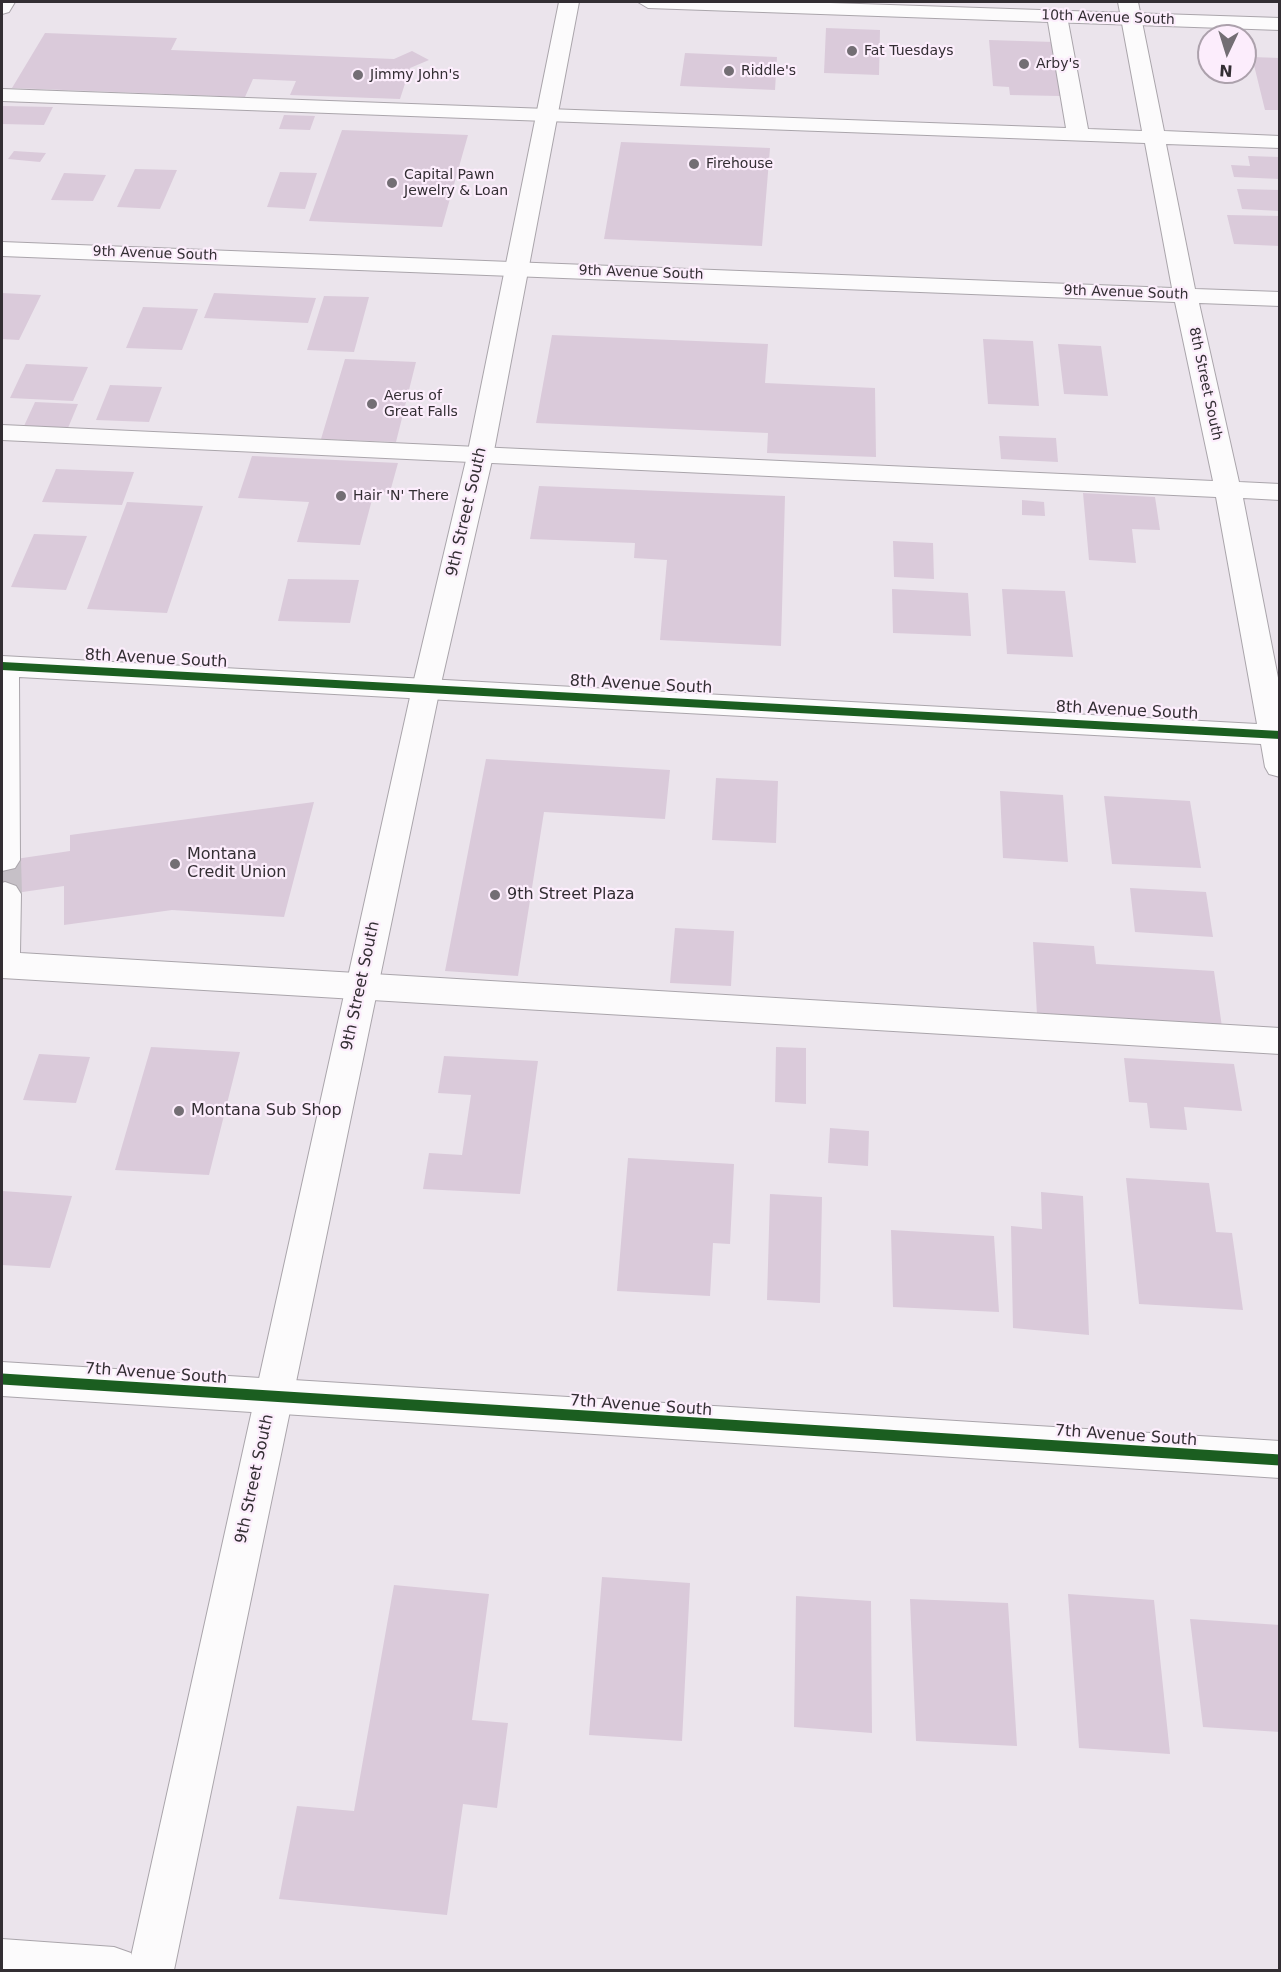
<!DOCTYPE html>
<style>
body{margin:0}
#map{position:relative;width:1281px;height:1972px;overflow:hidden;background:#ebe4ec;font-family:"DejaVu Sans",sans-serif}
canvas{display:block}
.frame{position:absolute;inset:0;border:3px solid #332e33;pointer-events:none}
.north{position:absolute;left:1197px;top:24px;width:60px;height:60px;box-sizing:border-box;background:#fcedfc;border:2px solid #aca1ac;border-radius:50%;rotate:184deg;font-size:16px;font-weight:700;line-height:24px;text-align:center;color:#332e33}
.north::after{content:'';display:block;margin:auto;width:21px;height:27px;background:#736e74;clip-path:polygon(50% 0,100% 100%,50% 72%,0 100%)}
</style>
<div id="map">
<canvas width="1281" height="1972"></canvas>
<div class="frame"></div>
<div class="north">N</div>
</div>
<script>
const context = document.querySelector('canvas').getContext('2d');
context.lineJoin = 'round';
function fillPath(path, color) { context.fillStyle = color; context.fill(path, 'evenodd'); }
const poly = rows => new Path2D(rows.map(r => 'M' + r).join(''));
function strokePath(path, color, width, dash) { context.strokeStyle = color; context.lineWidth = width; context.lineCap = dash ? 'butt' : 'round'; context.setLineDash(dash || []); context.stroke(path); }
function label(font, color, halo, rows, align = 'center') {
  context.font = font + ' "DejaVu Sans",sans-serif'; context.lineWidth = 4.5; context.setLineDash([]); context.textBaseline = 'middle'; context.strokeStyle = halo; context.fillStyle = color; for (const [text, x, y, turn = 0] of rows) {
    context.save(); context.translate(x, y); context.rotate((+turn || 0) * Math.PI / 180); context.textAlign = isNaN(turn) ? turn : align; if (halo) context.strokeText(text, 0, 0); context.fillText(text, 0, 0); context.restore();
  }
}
const building = poly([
 [826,28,880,30,879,75,824,73],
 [45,33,177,38,171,50,394,59,412,51,429,60,410,68,400,99,290,95,296,81,253,79,245,97,12,88],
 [989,40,1054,42,1060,96,1010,95,1009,87,993,86],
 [685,53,777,57,775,90,680,86],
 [1252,57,1280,58,1280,110,1265,110],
 [2,106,53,107,44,125,2,124],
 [284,115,315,116,310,130,279,129],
 [342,130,468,135,442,227,309,221],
 [621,142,770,148,762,246,604,239],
 [14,151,46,153,40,162,8,159],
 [1248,156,1279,157,1280,179,1234,177,1231,165,1250,166],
 [135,169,177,170,160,209,117,207],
 [280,172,317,173,305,209,267,207],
 [64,173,106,175,93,201,51,200],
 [1237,189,1280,190,1280,211,1242,209],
 [1227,215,1280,216,1280,246,1234,244],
 [2,293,41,295,19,340,2,339],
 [214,293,316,298,308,323,204,318],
 [324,296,369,297,354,352,307,350],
 [143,307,198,309,182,350,126,348],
 [552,335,768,344,765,383,875,388,876,457,767,453,768,433,536,423],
 [983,339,1033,341,1039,406,988,404],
 [1058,344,1101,346,1108,396,1064,394],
 [345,359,416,362,396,442,321,439],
 [26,364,88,367,73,401,10,398],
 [110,385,162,387,149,422,96,420],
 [35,402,78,404,68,428,24,426],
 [999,436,1056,438,1058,462,1001,459],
 [252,456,398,463,390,492,374,492,360,545,297,542,309,502,238,498],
 [56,469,134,472,122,505,42,502],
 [539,486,785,496,781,646,660,640,667,560,634,558,635,543,530,539],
 [1083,493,1155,497,1160,530,1132,529,1136,563,1089,560],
 [1022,500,1044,502,1045,516,1022,515],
 [127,502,203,506,167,613,87,609],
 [34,534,87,536,66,590,11,587],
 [893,541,933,543,934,579,894,577],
 [288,579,359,580,350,623,278,621],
 [892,589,968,593,971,636,893,633],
 [1002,589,1065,591,1073,657,1007,654],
 [486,759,670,770,665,819,544,812,518,976,445,971],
 [716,778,778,781,776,843,712,840],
 [1000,791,1063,795,1068,862,1003,858],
 [1104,796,1190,801,1201,868,1112,864],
 [314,802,284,917,172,910,64,925,64,886,2,895,2,861,70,851,70,835],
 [1130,888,1206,892,1213,937,1135,932],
 [675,928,734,931,731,986,670,983],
 [1033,942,1094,946,1096,964,1214,971,1222,1027,1037,1015],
 [151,1047,240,1052,209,1175,115,1170],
 [776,1047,806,1048,806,1104,775,1102],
 [39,1054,90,1057,76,1103,23,1100],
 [444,1056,538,1061,520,1194,423,1189,429,1153,462,1155,471,1095,438,1093],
 [1124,1058,1234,1064,1242,1111,1184,1107,1187,1130,1150,1128,1147,1103,1129,1102],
 [830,1128,869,1131,868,1166,828,1163],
 [628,1158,734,1164,730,1244,713,1243,710,1296,617,1291],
 [1126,1178,1209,1183,1216,1232,1232,1233,1243,1310,1139,1304],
 [2,1191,72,1196,50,1268,2,1265],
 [1041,1192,1083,1196,1089,1335,1013,1328,1011,1226,1042,1229],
 [770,1194,822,1197,820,1303,767,1300],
 [891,1230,994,1236,999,1312,893,1307],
 [602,1577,690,1583,682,1741,589,1735],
 [394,1585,489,1594,472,1720,508,1723,497,1808,463,1804,447,1915,279,1899,297,1806,354,1811],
 [1068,1594,1154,1600,1170,1754,1079,1748],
 [796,1596,871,1601,872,1733,794,1727],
 [910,1599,1008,1603,1017,1746,916,1741],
 [1190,1619,1280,1625,1280,1732,1203,1727]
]);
const minorTunnel = poly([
 [4,860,5,894]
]);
const minor = poly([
 [2,2,15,2,9,12,2,14,2,2],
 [1118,2,1138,2,1164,131,1280,136,1280,148,1166,144,1195,289,1280,292,1280,306,1199,303,1239,482,1280,484,1280,500,1243,498,1280,688,1280,777,1269,774,1265,767,1261,744,19,677,20,860,15,868,2,871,2,656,1257,724,1216,497,2,440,2,425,1213,481,1175,302,2,256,2,242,1172,288,1145,143,2,101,2,89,1066,128,1047,16,1057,10,1067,16,1088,129,1142,131,1118,2],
 [5,882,16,886,21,894,20,953,1280,1028,1280,1054,2,978,2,883,5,882],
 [2,1362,1280,1441,1280,1478,2,1396,2,1362],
 [2,1939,114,1947,131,1953,137,1970,2,1970,2,1939]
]);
const major = poly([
 [559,2,579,2,493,456,440,688,174,1970,128,1970,412,688,467,456,559,2]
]);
const highway = poly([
 [638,2,800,2,1280,18,1280,30,648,8,638,2]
]);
const cyclewayFar1 = poly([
 [2,666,1280,735]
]);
const cycleway = poly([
 [2,1379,1280,1460]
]);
const markers = [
 [852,51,6,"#736e74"],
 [1024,64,6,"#736e74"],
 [729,71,6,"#736e74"],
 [358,75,6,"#736e74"],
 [694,164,6,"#736e74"],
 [392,183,6,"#736e74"],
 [372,404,6,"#736e74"],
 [341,496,6,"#736e74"],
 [175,864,6,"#736e74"],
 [495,895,6,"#736e74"],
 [179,1111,6,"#736e74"]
];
const farStreetnames = [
 ["10th Avenue South",1108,18,2],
 ["9th Avenue South",155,254,2],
 ["9th Avenue South",641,273,2],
 ["9th Avenue South",1126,293,2],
 ["8th Street South",1205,384,78]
];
const farPoinames = [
 ["Fat Tuesdays",864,51],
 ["Arby's",1036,64],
 ["Riddle's",741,71],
 ["Jimmy John's",370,75],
 ["Firehouse",706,164],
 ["Capital Pawn",404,175],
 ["Jewelry & Loan",404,191],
 ["Aerus of",384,396],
 ["Great Falls",384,412],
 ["Hair 'N' There",353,496]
];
const streetNames = [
 ["9th Street South",467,512,-77],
 ["8th Avenue South",156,659,3],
 ["8th Avenue South",641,685,3],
 ["8th Avenue South",1127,711,3],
 ["9th Street South",361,986,-78],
 ["7th Avenue South",156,1374,4],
 ["7th Avenue South",641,1406,4],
 ["7th Avenue South",1126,1436,4],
 ["9th Street South",255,1479,-78]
];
const poiNames = [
 ["Montana",187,855],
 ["Credit Union",187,873],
 ["9th Street Plaza",507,895],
 ["Montana Sub Shop",191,1111]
];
fillPath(building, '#dacada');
strokePath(minorTunnel, '#c6c0c7', 34, [34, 16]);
strokePath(minor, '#aaa5ab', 2);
strokePath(major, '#aaa5ab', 2);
strokePath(highway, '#aaa5ab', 2);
fillPath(minor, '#fcfbfc');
fillPath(major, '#fcfbfc');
fillPath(highway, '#fcfbfc');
strokePath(cyclewayFar1, '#1b5e20', 8);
strokePath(cycleway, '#1b5e20', 11);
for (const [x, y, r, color] of markers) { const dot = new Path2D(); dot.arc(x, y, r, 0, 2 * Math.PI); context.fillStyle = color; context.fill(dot); strokePath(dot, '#fcedfc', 2); }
label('14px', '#332e33', '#fcedfc', farStreetnames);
label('14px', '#332e33', '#fcedfc', farPoinames, 'left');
label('16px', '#332e33', '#fcedfc', streetNames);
label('16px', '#332e33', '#fcedfc', poiNames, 'left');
</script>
